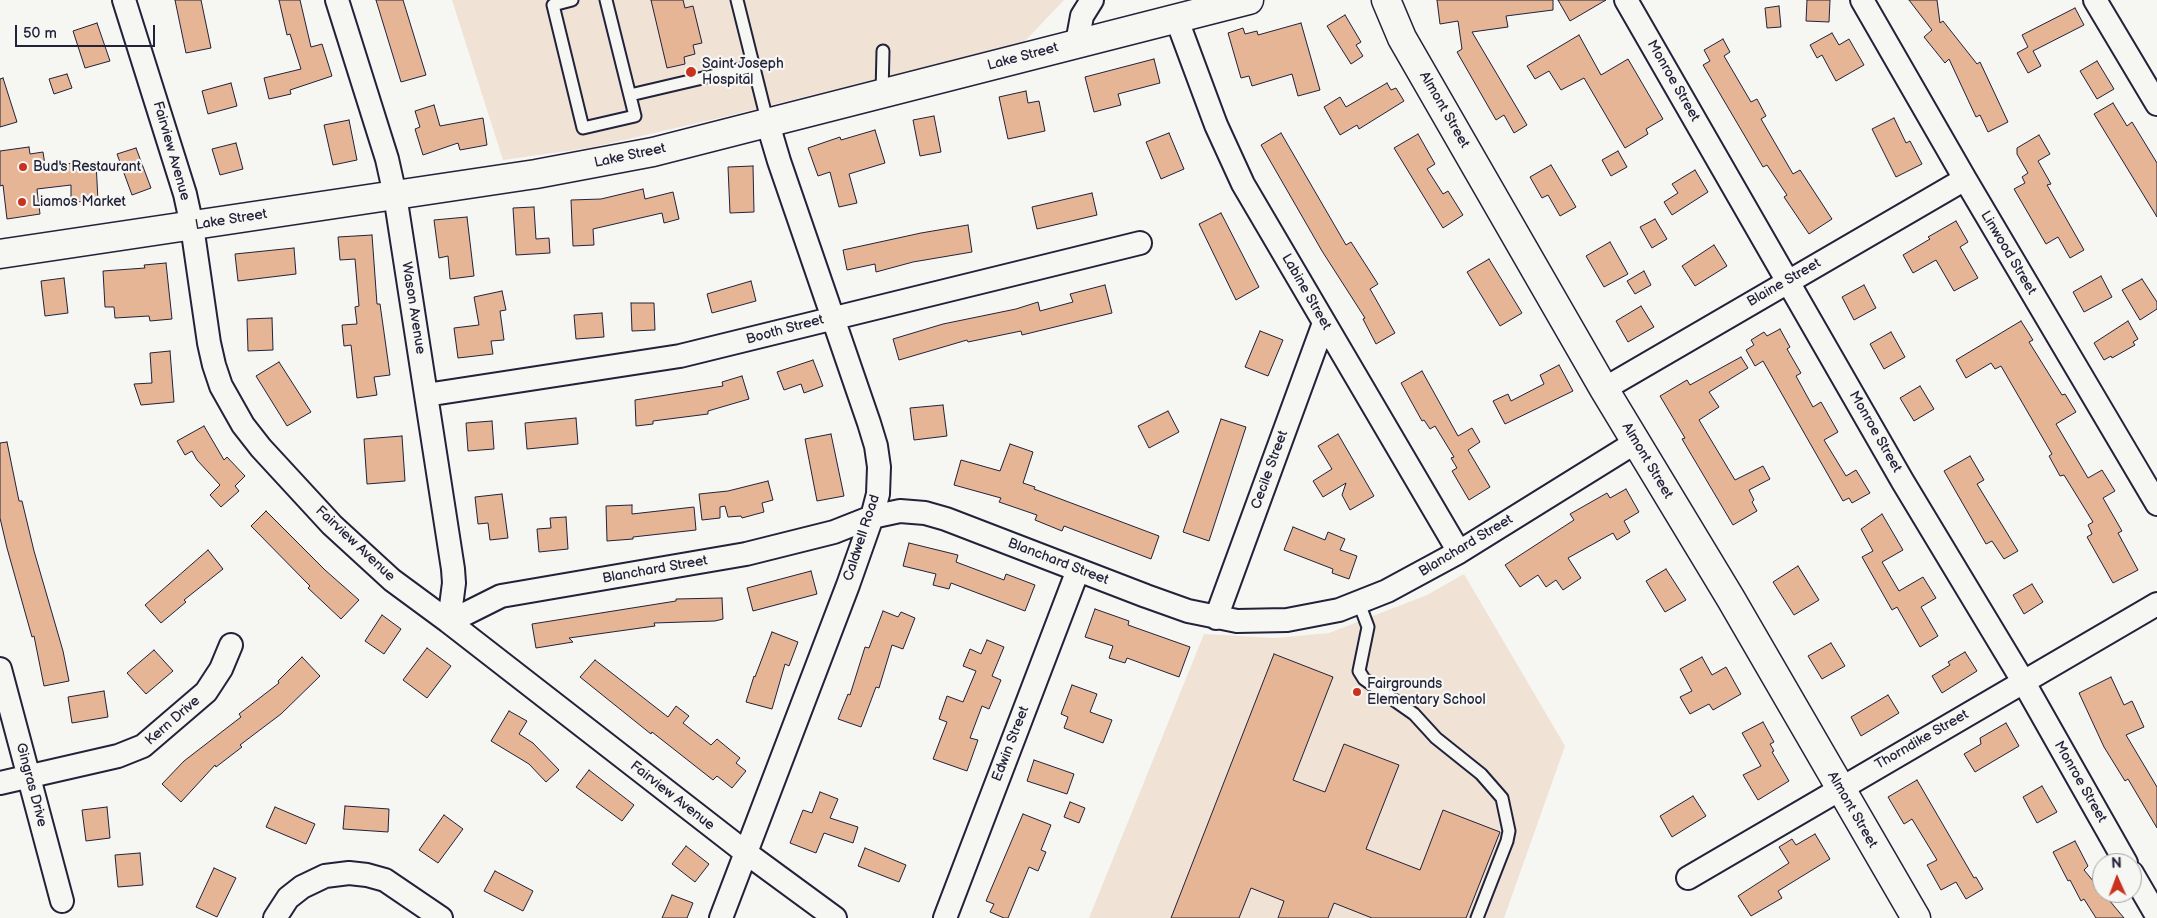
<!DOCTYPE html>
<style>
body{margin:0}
#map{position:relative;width:2157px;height:918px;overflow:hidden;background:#f6f6f2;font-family:"Balsamiq Sans",sans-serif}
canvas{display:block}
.north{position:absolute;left:2092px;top:853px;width:50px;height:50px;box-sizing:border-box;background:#f6f6f2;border:1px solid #a1a1a9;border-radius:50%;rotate:358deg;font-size:14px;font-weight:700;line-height:20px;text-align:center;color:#22223b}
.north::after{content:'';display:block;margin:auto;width:18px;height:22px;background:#c8321e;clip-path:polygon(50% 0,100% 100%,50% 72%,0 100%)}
.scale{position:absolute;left:15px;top:25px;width:140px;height:22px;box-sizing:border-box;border:2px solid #22223b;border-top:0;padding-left:6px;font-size:15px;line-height:18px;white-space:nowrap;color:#22223b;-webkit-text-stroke:4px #f6f6f2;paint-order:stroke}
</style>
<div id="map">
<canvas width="2157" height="918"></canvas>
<div class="north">N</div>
<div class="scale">50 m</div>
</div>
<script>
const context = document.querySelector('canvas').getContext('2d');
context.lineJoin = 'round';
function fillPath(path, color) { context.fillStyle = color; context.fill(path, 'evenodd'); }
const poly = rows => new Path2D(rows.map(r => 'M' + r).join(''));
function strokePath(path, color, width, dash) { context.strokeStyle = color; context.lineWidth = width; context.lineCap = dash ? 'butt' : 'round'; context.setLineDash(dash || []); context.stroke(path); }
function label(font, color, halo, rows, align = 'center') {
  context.font = font + ' "Balsamiq Sans",sans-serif'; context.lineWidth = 4.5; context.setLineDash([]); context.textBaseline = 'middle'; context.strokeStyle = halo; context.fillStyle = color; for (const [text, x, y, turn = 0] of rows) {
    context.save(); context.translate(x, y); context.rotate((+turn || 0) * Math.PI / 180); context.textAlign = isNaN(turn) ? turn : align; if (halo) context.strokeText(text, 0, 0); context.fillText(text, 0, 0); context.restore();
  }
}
const built = poly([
 [452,0,1064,0,1024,42,728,116,589,148,503,160],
 [1464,574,1565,746,1504,918,1089,918,1204,634,1275,638,1329,633,1427,595]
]);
const building = poly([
 [175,0,201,0,211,48,186,53,175,0],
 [279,0,300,0,311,47,322,44,332,76,290,90,291,94,269,99,264,78,301,69,290,34,287,35,279,0],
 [376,0,403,0,426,75,401,82,376,0],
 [651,0,683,0,685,8,693,6,702,43,693,45,695,54,684,57,685,64,667,68,651,0],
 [1437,0,1553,0,1553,10,1506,16,1508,27,1472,32,1527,125,1514,133,1504,115,1496,120,1457,52,1462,49,1458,21,1440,24,1437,0],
 [1558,0,1606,0,1570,21,1558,0],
 [1807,0,1830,0,1829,22,1806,21,1807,0],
 [1909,0,1937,0,1940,23,1943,21,1977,64,1980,62,2008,122,1988,132,1980,115,1976,117,1949,59,1945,63,1924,37,1932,30,1909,0],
 [1779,6,1781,27,1767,28,1765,8,1779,6],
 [2075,8,2084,25,2033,51,2041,66,2028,73,2017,53,2028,47,2022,35,2075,8],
 [1345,15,1361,42,1356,45,1363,56,1351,64,1327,26,1345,15],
 [97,23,110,61,85,68,73,31,97,23],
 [1301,23,1320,90,1298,96,1292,74,1252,86,1249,76,1241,78,1228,33,1243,28,1245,34,1257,31,1258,35,1301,23],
 [1832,33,1839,45,1849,39,1864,65,1836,81,1822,55,1817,58,1810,45,1832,33],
 [1579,35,1601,75,1628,59,1663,119,1646,129,1648,134,1625,148,1584,78,1561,90,1549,71,1535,79,1527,66,1579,35],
 [1723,39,1730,52,1724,56,1751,102,1757,99,1766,116,1761,119,1793,174,1800,170,1832,219,1809,234,1784,197,1787,195,1767,165,1763,167,1703,65,1710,61,1704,50,1723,39],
 [1154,59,1160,83,1118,94,1121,105,1094,112,1085,77,1154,59],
 [2097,61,2114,89,2097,99,2080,71,2097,61],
 [67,74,72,88,54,94,49,79,67,74],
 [3,78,17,122,0,127,0,79,3,78],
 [231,83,237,106,208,114,202,91,231,83],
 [1387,83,1391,90,1396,88,1404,101,1359,129,1357,125,1340,135,1324,107,1340,97,1346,107,1387,83],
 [1026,91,1028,103,1039,101,1045,131,1008,139,999,97,1026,91],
 [2113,103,2127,126,2132,122,2157,163,2157,217,2094,114,2113,103],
 [434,105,440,126,483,118,487,145,460,150,458,143,423,155,415,129,420,127,415,111,434,105],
 [934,116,941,152,920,156,913,120,934,116],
 [1894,118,1906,143,1910,141,1922,164,1896,177,1872,129,1894,118],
 [349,120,357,160,333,165,324,125,349,120],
 [875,130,885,163,849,174,857,203,839,207,830,172,818,176,808,148,840,137,841,140,875,130],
 [1169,133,1184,169,1161,179,1146,142,1169,133],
 [1281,133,1346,245,1351,242,1378,284,1370,289,1395,333,1376,344,1363,319,1365,318,1322,251,1261,145,1281,133],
 [1418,134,1435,164,1427,169,1443,194,1448,191,1463,215,1443,228,1394,148,1418,134],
 [2039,135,2050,154,2038,161,2051,184,2047,185,2084,250,2070,258,2058,237,2046,244,2014,189,2025,183,2022,177,2028,173,2017,154,2017,148,2039,135],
 [236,143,243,169,220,175,212,149,236,143],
 [29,147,30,154,43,152,45,165,96,162,98,201,71,202,71,185,37,189,40,214,7,219,3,185,0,186,0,151,29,147],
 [136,148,151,188,132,195,117,154,136,148],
 [1618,151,1627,167,1611,176,1602,160,1618,151],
 [1551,165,1576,207,1560,216,1548,195,1542,198,1530,177,1551,165],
 [753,166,754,212,730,213,728,167,753,166],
 [1695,170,1708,192,1672,215,1664,202,1678,193,1672,184,1695,170],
 [643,189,645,199,673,192,679,219,664,223,662,213,593,229,594,245,573,246,571,200,601,199,643,189],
 [1092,193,1097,215,1037,229,1032,207,1092,193],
 [534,207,536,239,549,238,550,253,516,255,513,208,534,207],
 [1221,213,1259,287,1236,300,1199,224,1221,213],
 [467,217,474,276,450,279,448,256,439,258,434,220,467,217],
 [1655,219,1667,239,1652,248,1640,227,1655,219],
 [1956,221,1968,242,1960,247,1978,278,1954,291,1936,260,1913,273,1903,255,1930,239,1928,237,1956,221],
 [968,225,972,252,913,262,876,272,875,264,847,270,843,250,921,233,968,225],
 [372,235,377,304,380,304,390,375,374,377,377,395,357,398,351,345,344,346,342,325,357,324,355,307,359,306,355,259,340,260,338,237,372,235],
 [1610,242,1628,274,1604,287,1586,256,1610,242],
 [1714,245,1727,266,1695,286,1682,266,1714,245],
 [294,248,296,274,238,281,235,254,294,248],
 [1489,259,1522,313,1500,326,1467,272,1489,259],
 [166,263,172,319,150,321,149,316,115,318,114,307,105,307,103,271,145,268,144,265,166,263],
 [1644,271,1651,285,1635,294,1627,281,1644,271],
 [2101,276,2112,297,2084,312,2073,292,2101,276],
 [64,278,68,313,45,316,41,281,64,278],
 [2142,279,2157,302,2157,309,2140,320,2122,290,2142,279],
 [751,281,756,301,712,313,707,294,751,281],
 [1105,285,1112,313,1022,335,1021,331,968,342,967,340,899,360,893,339,943,324,1016,309,1038,302,1040,311,1073,302,1070,294,1105,285],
 [1864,285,1876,308,1854,320,1842,297,1864,285],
 [502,291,506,310,500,311,504,340,491,341,493,354,458,358,454,328,479,325,474,297,502,291],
 [631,303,654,303,655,330,632,331,631,303],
 [1641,306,1654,327,1628,342,1616,321,1641,306],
 [602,313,604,337,576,339,574,315,602,313],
 [272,318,273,350,248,351,247,319,272,318],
 [2021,321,2033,340,2029,342,2062,395,2065,394,2076,412,2056,424,2088,478,2102,470,2115,491,2103,498,2122,531,2118,533,2138,570,2113,583,2087,537,2092,534,2088,525,2093,522,2064,475,2060,476,2049,456,2052,454,2001,366,1995,369,1991,363,1966,378,1956,360,2021,321],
 [2128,321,2138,339,2133,342,2135,345,2112,358,2111,356,2104,360,2094,343,2128,321],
 [1780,329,1790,347,1787,349,1801,373,1796,376,1813,407,1821,402,1838,432,1824,440,1846,476,1856,470,1870,493,1852,503,1849,498,1843,501,1763,361,1755,366,1746,350,1754,345,1751,340,1764,332,1767,336,1780,329],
 [1260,331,1283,340,1268,376,1245,367,1260,331],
 [1891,332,1905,357,1884,369,1870,344,1891,332],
 [170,351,174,402,141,405,134,384,152,383,150,353,170,351],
 [1741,357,1748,368,1709,392,1719,407,1699,420,1735,480,1763,466,1770,479,1749,490,1754,500,1752,502,1757,511,1733,525,1682,439,1685,438,1660,396,1687,380,1690,385,1741,357],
 [813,360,823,386,804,393,801,384,784,390,777,372,813,360],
 [279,362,311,412,287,426,256,376,279,362],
 [1559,365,1573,391,1505,424,1493,401,1508,394,1511,401,1544,384,1540,375,1559,365],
 [1422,371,1458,436,1472,428,1480,442,1468,450,1490,487,1469,500,1452,471,1457,468,1451,458,1454,457,1435,426,1430,429,1424,420,1422,421,1401,383,1422,371],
 [742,376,749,399,708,411,708,414,653,421,653,424,636,426,635,400,723,386,722,382,742,376],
 [1920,386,1934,409,1914,421,1900,398,1920,386],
 [943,405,947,436,914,440,910,408,943,405],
 [1168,411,1179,432,1149,448,1138,426,1168,411],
 [576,418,578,444,527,449,525,423,576,418],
 [1221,419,1246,427,1209,541,1183,532,1221,419],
 [492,421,494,449,468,451,466,423,492,421],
 [204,426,224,460,227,457,245,476,235,486,239,491,221,507,210,495,220,485,197,460,192,451,185,455,177,441,204,426],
 [831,434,844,496,817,501,805,439,831,434],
 [1338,434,1374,496,1350,510,1342,495,1346,483,1323,497,1313,481,1332,469,1318,446,1338,434],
 [402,436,405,481,367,484,364,439,402,436],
 [7,442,19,501,22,501,34,551,63,651,69,681,44,686,34,636,32,637,7,548,0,518,0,443,7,442],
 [1010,444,1033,452,1023,483,1035,487,1034,489,1159,536,1151,559,1064,526,1062,531,1035,520,1037,515,999,502,1001,498,954,485,961,460,1000,471,1010,444],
 [1970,456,1984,480,1977,484,2018,551,2004,559,1992,541,1986,544,1944,471,1970,456],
 [768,481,773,500,762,503,764,512,742,518,741,516,728,517,725,506,720,507,720,518,702,520,699,494,728,491,768,481],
 [1626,489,1639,512,1624,521,1630,532,1617,540,1613,533,1568,558,1581,578,1563,590,1556,580,1546,587,1538,575,1520,587,1505,565,1574,520,1570,514,1607,493,1610,498,1626,489],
 [502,494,508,538,490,540,488,523,478,524,475,497,502,494],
 [632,505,632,514,694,507,696,530,633,537,633,539,607,541,606,506,632,505],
 [266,511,325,570,359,600,341,619,308,588,310,586,251,526,266,511],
 [1882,514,1903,550,1882,562,1899,591,1923,577,1936,598,1921,607,1938,636,1920,647,1897,607,1892,610,1862,557,1873,551,1861,529,1882,514],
 [566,517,568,549,539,552,537,529,551,528,550,518,566,517],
 [1293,527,1325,540,1328,532,1345,539,1340,550,1357,556,1349,579,1332,573,1333,569,1284,550,1293,527],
 [909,543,958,555,956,562,1004,580,1006,574,1035,585,1025,611,951,583,949,589,933,585,936,574,903,566,909,543],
 [208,550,223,569,184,600,186,602,161,623,145,605,208,550],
 [1798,566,1819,600,1794,615,1773,582,1798,566],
 [1666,569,1686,600,1665,612,1646,581,1666,569],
 [811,571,817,594,753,611,747,588,811,571],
 [2032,584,2043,602,2024,614,2013,595,2032,584],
 [722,598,723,619,715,621,654,623,655,626,569,638,573,642,536,648,532,624,676,601,676,599,722,598],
 [1095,609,1129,621,1128,625,1190,647,1179,677,1127,658,1125,663,1109,658,1113,646,1085,637,1095,609],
 [883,611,898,617,901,612,915,618,903,649,892,645,879,688,876,687,861,727,838,719,848,694,850,695,865,647,869,648,883,611],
 [382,615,401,629,384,654,365,641,382,615],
 [772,632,798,642,789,666,785,664,772,709,746,702,754,676,755,677,772,632],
 [987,640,1004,647,992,676,1001,680,989,709,982,706,970,738,978,740,967,771,933,759,947,722,939,719,947,696,963,702,976,671,963,666,970,649,981,654,987,640],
 [1831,643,1845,666,1822,679,1808,656,1831,643],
 [427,648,451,666,427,698,403,680,427,648],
 [154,650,173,671,146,694,127,673,154,650],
 [1965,652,1977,671,1942,693,1932,676,1950,665,1948,662,1965,652],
 [1274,654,1333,677,1293,780,1325,792,1344,744,1399,765,1366,849,1420,870,1443,810,1500,832,1466,918,1372,918,1334,903,1328,918,1278,918,1284,901,1251,888,1239,918,1171,918,1274,654],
 [302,657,320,676,281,714,240,745,242,747,216,767,215,765,181,802,162,784,184,761,241,717,239,714,279,683,278,681,302,657],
 [1702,657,1712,675,1726,667,1741,694,1713,710,1709,704,1690,714,1680,697,1692,691,1680,669,1702,657],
 [595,660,668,717,676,706,689,716,683,723,711,745,717,739,740,758,736,763,746,771,732,788,717,776,713,780,652,732,651,734,580,677,595,660],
 [2111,677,2124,705,2132,701,2144,727,2126,735,2157,787,2157,828,2128,779,2125,781,2104,747,2079,693,2111,677],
 [1072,685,1097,694,1090,712,1112,720,1103,743,1064,728,1068,717,1061,714,1072,685],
 [104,691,108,717,72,723,68,697,104,691],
 [1888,695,1899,713,1861,736,1851,717,1888,695],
 [509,711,527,721,519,734,533,743,559,770,546,782,529,764,491,741,509,711],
 [1763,722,1774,742,1770,744,1774,751,1772,752,1789,781,1758,800,1743,775,1761,766,1742,733,1763,722],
 [2006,723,2019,746,1975,772,1964,754,1981,744,1980,738,2006,723],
 [1034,760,1074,774,1067,794,1027,781,1034,760],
 [589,770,634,805,622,821,576,787,589,770],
 [1917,780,1974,878,1976,877,1983,889,1966,899,1956,882,1941,890,1927,865,1937,860,1912,819,1904,824,1888,797,1917,780],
 [2042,786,2057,812,2037,823,2023,797,2042,786],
 [820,792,838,799,830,818,858,827,853,843,824,833,816,853,790,843,803,810,812,813,820,792],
 [1693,796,1706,816,1672,837,1660,816,1693,796],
 [1070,802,1085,808,1079,823,1064,817,1070,802],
 [345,806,389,809,388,832,343,829,345,806],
 [107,807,110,838,86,841,82,810,107,807],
 [275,807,315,824,306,844,266,827,275,807],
 [1023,814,1051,825,1041,850,1046,852,1038,871,1029,867,1008,918,1004,918,990,912,994,904,986,901,1023,814],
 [444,815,463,829,438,863,419,850,444,815],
 [1815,834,1830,859,1778,891,1782,898,1751,916,1738,896,1789,863,1779,847,1792,839,1796,845,1815,834],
 [2075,841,2088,866,2084,870,2124,918,2096,918,2084,899,2081,901,2070,880,2068,881,2053,852,2075,841],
 [686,846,709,864,695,882,672,864,686,846],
 [865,848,906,865,899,882,858,866,865,848],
 [140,853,143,885,118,887,115,855,140,853],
 [214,868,236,878,217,917,196,907,214,868],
 [495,871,533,891,523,911,484,891,495,871],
 [672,895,693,903,687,918,662,918,672,895]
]);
const lane = poly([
 [572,0,553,5,583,128,635,116,606,0],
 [737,0,768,124],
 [882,94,883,51],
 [630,95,754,66],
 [1359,603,1368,627,1359,671,1364,679,1414,714,1436,738,1481,774,1502,798,1509,831,1507,841,1477,918]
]);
const street = poly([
 [124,0,185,194,192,226,209,343,214,365,221,386,243,425,261,448,332,525,392,580,449,622,745,852,835,918],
 [337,0,387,159,395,195,453,569,454,583,449,622],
 [1626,0,1903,482,2023,681,2126,863],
 [1862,0,1965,179,2157,504],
 [2095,0,2157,104],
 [1177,20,1216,125,1243,184,1459,552],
 [1077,43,1082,16,1092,0],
 [1604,389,1965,179],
 [426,395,680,356,1140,243],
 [1216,618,1324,323],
 [449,622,501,596,746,554,834,532,872,517,900,511,925,513,946,519,1146,596,1188,611,1237,621,1287,620,1339,610,1387,591,1459,552,1636,442],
 [0,669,62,901],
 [0,783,118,756,143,746,206,692,221,669,231,645],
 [2132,873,2157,916],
 [1688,878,2157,604],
 [275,918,288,898,302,887,325,876,349,873,367,875,385,880,441,918],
 [721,918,848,585,872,517,878,494,879,467,876,446,869,423,779,161,768,124],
 [945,918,1078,570]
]);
const secondary = poly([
 [1386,0,1402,38,1604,389,1731,599,1916,918],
 [0,254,536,174,653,152,1249,0]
]);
const markers = [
 [691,72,6,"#c8321e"],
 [23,167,5,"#c8321e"],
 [22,202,5,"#c8321e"],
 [1357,692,5,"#c8321e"]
];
const streetNames = [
 ["Lake Street",1023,57,-15],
 ["Monroe Street",1673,81,60],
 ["Almont Street",1444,110,60],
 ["Fairview Avenue",171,151,74],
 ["Lake Street",630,156,-12],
 ["Lake Street",231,220,-9],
 ["Linwood Street",2008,253,59],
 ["Blaine Street",1784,283,-30],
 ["Labine Street",1306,292,60],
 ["Wason Avenue",413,308,81],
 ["Booth Street",785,330,-15],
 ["Monroe Street",1875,432,60],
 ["Almont Street",1647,461,59],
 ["Cecile Street",1270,470,-70],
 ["Caldwell Road",862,538,-72],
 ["Fairview Avenue",355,544,43],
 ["Blanchard Street",1466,546,-31],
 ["Blanchard Street",1058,562,21],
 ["Blanchard Street",655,570,-10],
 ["Kern Drive",173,721,-41],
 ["Thorndike Street",1922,740,-30],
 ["Edwin Street",1011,744,-69],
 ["Monroe Street",2080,782,60],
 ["Gingras Drive",31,785,75],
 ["Fairview Avenue",672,796,38],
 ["Almont Street",1852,810,60]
];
const poiNames = [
 ["Saint Joseph",702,64],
 ["Hospital",702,80],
 ["Bud's Restaurant",33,167],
 ["Liamos Market",32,202],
 ["Fairgrounds",1367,684],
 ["Elementary School",1367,700]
];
fillPath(built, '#f1e2d6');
fillPath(building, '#e5b596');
strokePath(building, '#22223b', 1);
strokePath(lane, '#22223b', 15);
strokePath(street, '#22223b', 26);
strokePath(secondary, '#22223b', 31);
strokePath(lane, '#f6f6f2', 11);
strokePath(street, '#f6f6f2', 22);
strokePath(secondary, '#f6f6f2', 28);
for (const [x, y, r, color] of markers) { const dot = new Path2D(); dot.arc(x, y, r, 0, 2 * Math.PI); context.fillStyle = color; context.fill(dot); strokePath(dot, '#f6f6f2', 2); }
label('14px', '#22223b', '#f6f6f2', streetNames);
label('14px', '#22223b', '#f6f6f2', poiNames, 'left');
</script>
